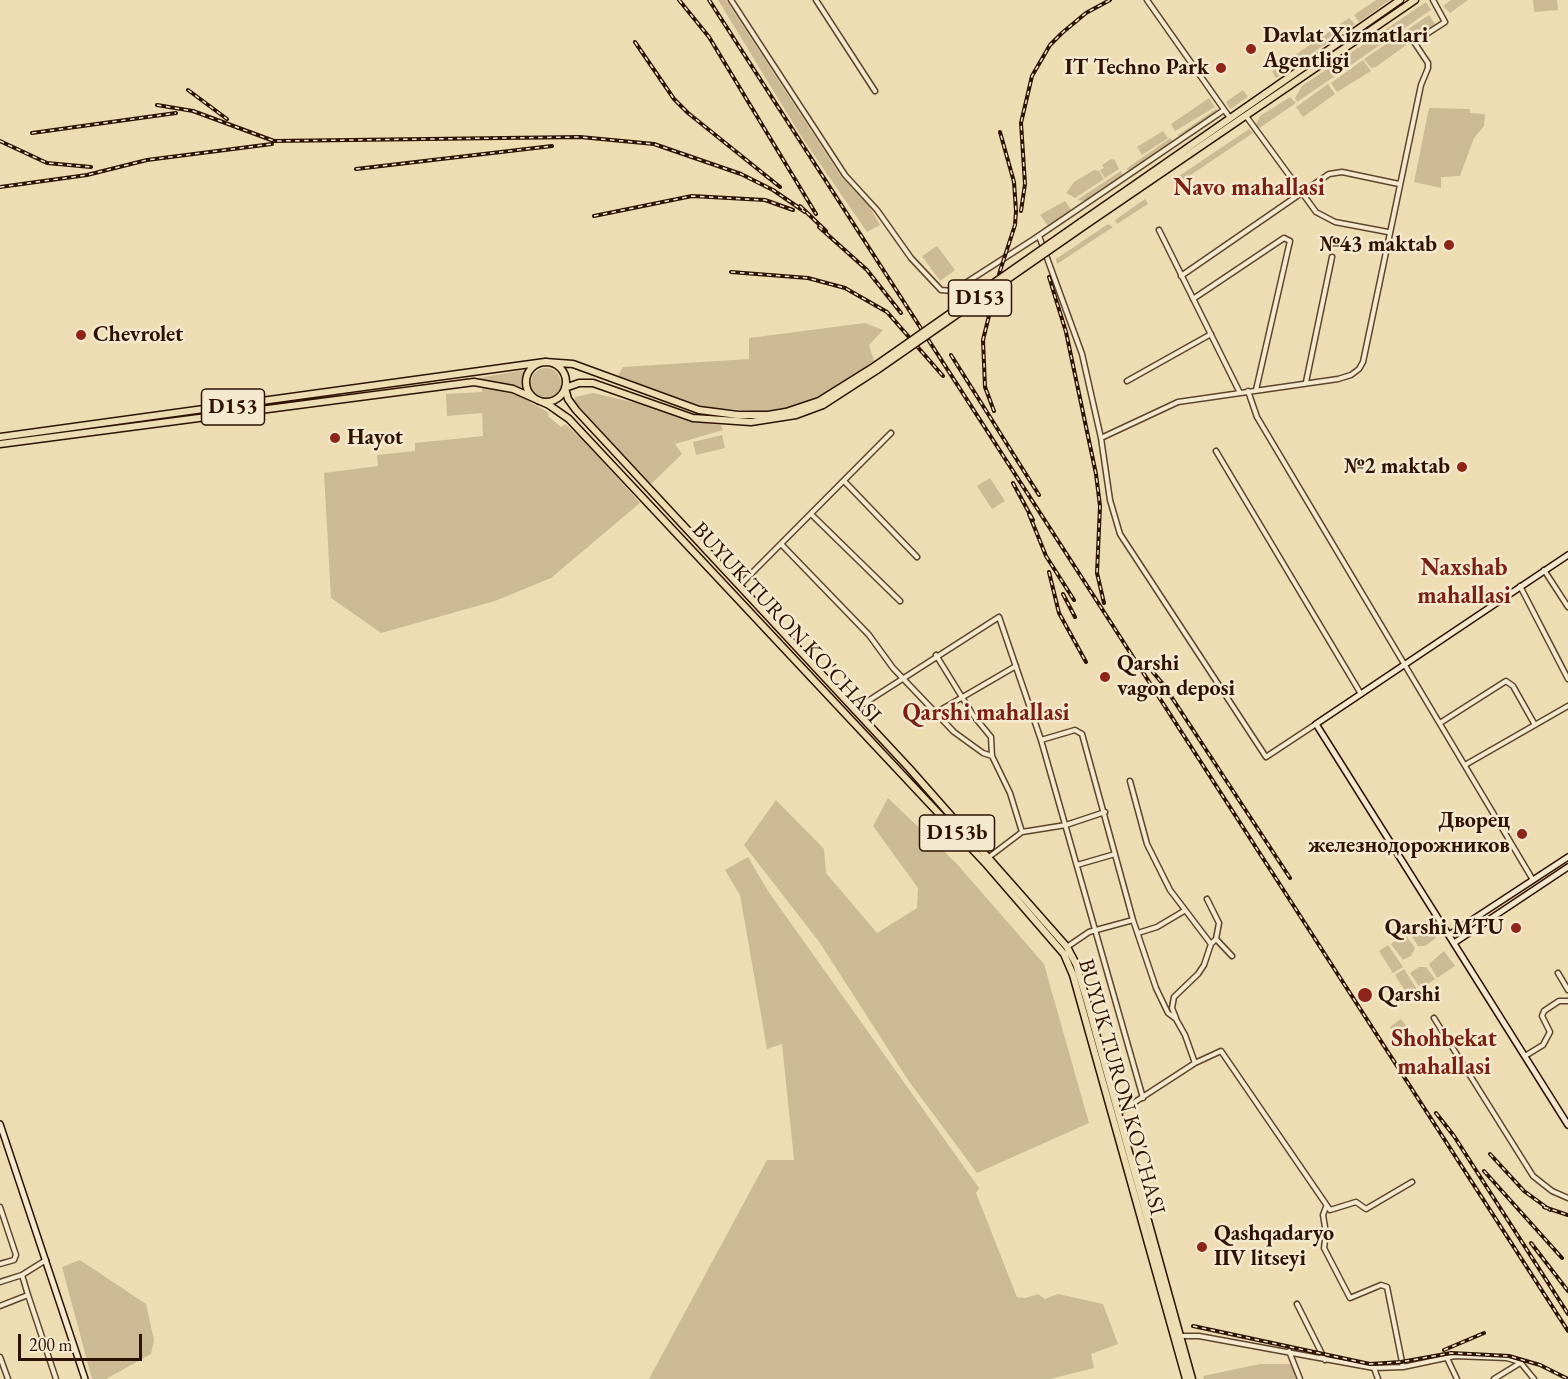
<!DOCTYPE html>
<meta charset="utf-8">
<style>
body{margin:0}
#map{position:relative;width:1568px;height:1379px;overflow:hidden;background:#eeddb3;font-family:"EB Garamond",serif}
canvas{display:block}
.scale{position:absolute;left:18px;top:1334px;width:124px;height:27px;box-sizing:border-box;border:3px solid #2e1100;border-top:0;padding-left:8px;font-size:18px;line-height:21px;white-space:nowrap;color:#2e1100;-webkit-text-stroke:4px #f4e9ce;paint-order:stroke}
</style>
<div id="map">
<canvas width="1568" height="1379"></canvas>
<div class="scale">200 m</div>
</div>
<script>
const context = document.querySelector('canvas').getContext('2d');
context.lineJoin = 'round';
function fillPath(path, color) { context.fillStyle = color; context.fill(path, 'evenodd'); }
const poly = rows => new Path2D(rows.map(r => 'M' + r).join(''));
function strokePath(path, color, width, dash) { context.strokeStyle = color; context.lineWidth = width; context.lineCap = dash ? 'butt' : 'round'; context.setLineDash(dash || []); context.stroke(path); }
function label(font, color, halo, rows, align = 'center') {
  context.font = font + ' "EB Garamond",serif'; context.lineWidth = 5; context.setLineDash([]); context.textBaseline = 'middle'; context.strokeStyle = halo; context.fillStyle = color; for (const [text, x, y, turn = 0] of rows) {
    context.save(); context.translate(x, y); context.rotate((+turn || 0) * Math.PI / 180); context.textAlign = isNaN(turn) ? turn : align; if (halo) context.strokeText(text, 0, 0); context.fillText(text, 0, 0); context.restore();
  }
}
const green = poly([
 [718,0,726,0,840,175,868,204,880,225,867,232,801,136],
 [1376,0,1390,0,1359,22,1354,15],
 [1451,0,1468,0,1450,13,1443,6],
 [1533,0,1557,0,1558,10,1534,12],
 [1426,2,1431,10,1297,102,1295,98,1302,86],
 [1429,15,1435,24,1376,67,1371,68,1364,59],
 [1349,18,1355,24,1276,78,1272,71],
 [1363,60,1371,71,1337,92,1331,83],
 [1328,84,1335,94,1303,117,1296,107],
 [1243,90,1248,97,1230,109,1226,102],
 [1290,97,1296,103,1258,129,1256,124,1260,116],
 [1209,98,1215,107,1175,131,1171,124],
 [1429,108,1470,109,1470,113,1485,114,1484,126,1474,138,1460,176,1441,177,1441,188,1414,182],
 [1216,109,1218,112,1180,138,1178,135],
 [1249,129,1253,133,1179,183,1176,178],
 [1163,131,1168,138,1142,155,1137,147],
 [1170,138,1174,142,1131,171,1126,169],
 [1111,159,1115,160,1119,169,1105,178,1100,170,1104,168,1102,165],
 [1094,170,1099,171,1104,179,1075,198,1066,193,1074,182],
 [1121,171,1123,177,1088,202,1077,200],
 [1145,199,1148,204,1117,224,1115,220],
 [1065,201,1072,211,1048,226,1040,215],
 [1108,224,1113,227,1057,264,1056,259],
 [937,246,955,270,940,281,922,256],
 [865,323,883,330,869,345,874,361,830,393,798,406,766,412,704,407,618,376,623,367,749,359,749,338],
 '531 383a15 15 0 1 1 30 0a15 15 0 1 1-30 0Z',
 [525,370,524,390,478,378],
 [482,388,518,395,546,411,549,414,548,416,561,427,565,424,586,443,640,503,551,578,495,601,381,633,331,598,324,473,378,466,377,455,415,451,415,443,483,436,482,413,447,416,446,394,482,392],
 [593,393,637,403,689,421,721,425,723,430,675,444,682,454,650,485,575,402,575,397],
 [722,435,725,448,696,455,693,442],
 [990,478,1005,501,992,509,977,486],
 [888,798,957,864,1044,964,1089,1123,977,1173,908,1080,820,943,744,845,776,800,824,849,826,873,877,933,917,908,918,888,873,826],
 [748,857,768,891,979,1188,976,1193,1017,1297,1025,1298,1038,1294,1045,1299,1058,1294,1103,1304,1118,1344,1091,1354,1094,1368,1050,1379,649,1379,767,1160,794,1160,782,1044,767,1049,740,895,725,870],
 [1426,921,1436,938,1425,946,1418,946,1409,932],
 [1405,934,1415,948,1411,956,1403,960,1391,944],
 [1388,945,1403,967,1393,973,1379,951],
 [1444,951,1455,966,1437,978,1429,964],
 [1419,967,1426,967,1435,979,1421,989,1410,973],
 [1404,969,1418,991,1409,997,1395,975],
 [1401,1019,1414,1037,1402,1046,1390,1027],
 [80,1260,146,1304,154,1340,151,1354,106,1379,92,1379,62,1267],
 [1260,1364,1291,1364,1296,1379,1204,1379,1203,1376]
]);
const street = poly([
 [731,0,845,175,877,210,911,258,941,290,953,291,1034,239,1224,110],
 [816,0,875,91],
 [1147,0,1230,118],
 [1246,116,1316,212,1335,222,1388,232],
 [1159,230,1240,393],
 [1039,236,1082,354,1101,438,1110,500,1120,534,1266,757,1316,724],
 [1181,276,1329,174,1342,172,1399,184],
 [1193,299,1284,238,1290,241,1256,390],
 [1127,381,1211,334],
 [1306,382,1332,257],
 [1248,391,1257,417,1533,880],
 [1101,438,1178,402,1338,379,1351,375,1359,369,1363,362,1421,85,1428,68,1428,63,1414,42,1445,22,1433,0],
 [1216,451,1361,694],
 [845,482,917,557],
 [811,514,900,601],
 [782,545,869,635,893,668,954,732,983,753,992,756],
 [1544,570,1568,607],
 [740,585,891,433],
 [1520,586,1568,679],
 [936,655,973,715,991,737,992,756,1010,793,1022,832],
 [854,710,999,617,1041,740,1143,1098],
 [937,712,1016,666],
 [1440,723,1506,681,1513,686,1535,725],
 [1041,740,1075,730,1082,734,1133,920,1156,988,1168,1013,1176,1019,1185,1035,1195,1063],
 [1465,765,1568,706],
 [1130,781,1147,844,1170,890,1211,944,1216,939,1232,956],
 [989,857,1022,832,1066,825,1105,812],
 [1077,865,1115,854],
 [1207,899,1219,923,1216,939],
 [1138,933,1157,927,1184,911],
 [1067,947,1089,932,1133,920],
 [1558,973,1568,990],
 [1176,1018,1172,1008,1174,997,1198,974,1204,965,1211,944],
 [1434,1018,1533,1176,1552,1191,1568,1198],
 [1525,1056,1543,1045,1550,1032,1542,1016,1544,1011,1559,1001,1568,1001],
 [1118,1113,1195,1063,1221,1051,1330,1210,1356,1202,1366,1209,1412,1182],
 [0,1207,16,1255,14,1260,0,1264],
 [1326,1207,1323,1215,1326,1233,1324,1248,1350,1298,1381,1285,1387,1287,1403,1367],
 [0,1282,22,1275,46,1260],
 [28,1295,56,1379],
 [1297,1304,1325,1360],
 [0,1306,28,1295,22,1275],
 [1179,1336,1199,1336,1374,1368,1403,1367,1455,1356,1507,1358,1520,1362,1534,1379],
 [1289,1351,1300,1379],
 [0,1357,8,1379],
 [1447,1358,1457,1379],
 [1374,1368,1378,1379],
 [1494,1379,1520,1363]
]);
const secondary = poly([
 [1568,555,1316,724,1568,1125],
 [1449,935,1568,857],
 [1454,943,1568,867],
 [0,1124,85,1379]
]);
const primary = poly([
 [1081,222,1400,0],
 [1084,226,1415,0],
 '526 382a20 20 0 1 1 40 0a20 20 0 1 1-40 0Z',
 [877,370,823,405,796,415,751,422,693,418,593,383,579,383,565,388,568,399,576,410,909,768,1067,947,1076,964,1087,1001,1192,1379],
 [0,437,545,362,573,364,699,410,738,415,768,415,786,412,819,401,875,366],
 [0,444,474,382,513,389,549,405,569,419,987,865,1064,954,1073,975,1186,1379]
]);
const rail = poly([
 [679,0,709,37,816,214],
 [709,0,1568,1331],
 [635,42,674,99,688,113,780,187],
 [188,90,227,119],
 [157,105,193,111,274,141,580,137,654,144,741,174,773,190,805,212],
 [32,133,176,113],
 [0,141,47,163,91,167],
 [356,169,552,146],
 [0,187,87,175,147,160,272,144],
 [800,206,826,231],
 [1021,211,1025,184,1021,123,1032,76,1050,45,1062,33,1086,13,1110,0],
 [594,216,692,196,765,200,793,210],
 [819,227,867,270,901,313],
 [731,272,808,278,845,288,887,312,943,376],
 [1049,277,1066,332,1096,474,1100,506,1097,573,1104,603],
 [951,355,1039,495],
 [994,411,985,387,983,340,1000,271,1015,225,1016,211,1014,182,1000,132],
 [1013,483,1033,520],
 [1029,514,1046,556,1074,600],
 [1049,572,1059,613,1086,662],
 [1063,594,1075,617],
 [1146,664,1163,684,1290,878],
 [1436,1113,1454,1136,1568,1314],
 [1490,1154,1524,1191,1550,1210],
 [1484,1171,1562,1258],
 [1544,1207,1568,1215],
 [1531,1243,1568,1291],
 [1193,1326,1370,1364,1401,1362,1451,1353,1509,1356,1540,1365,1568,1379],
 [1444,1350,1484,1333]
]);
const primaryBridge = poly([
 [875,366,1081,222],
 [877,370,1084,226]
]);
const markers = [
 [1251,49,6,"#8f2418"],
 [1221,68,6,"#8f2418"],
 [1449,245,6,"#8f2418"],
 [81,335,6,"#8f2418"],
 [335,438,6,"#8f2418"],
 [1462,467,6,"#8f2418"],
 [1105,677,6,"#8f2418"],
 [1522,834,6,"#8f2418"],
 [1516,928,6,"#8f2418"],
 [1365,995,8,"#8f2418"],
 [1202,1247,6,"#8f2418"]
];
const shields = [
 [980,298,63],
 [233,407,63],
 [957,833,75]
];
const shieldNames = [
 ["D153",980,298],
 ["D153",233,407],
 ["D153b",957,833]
];
const poiNames = [
 ["Davlat Xizmatlari",1263,36],
 ["Agentligi",1263,61],
 ["IT Techno Park",1209,68,"right"],
 ["№43 maktab",1437,245,"right"],
 ["Chevrolet",93,335],
 ["Hayot",347,438],
 ["№2 maktab",1450,467,"right"],
 ["Qarshi",1117,664],
 ["vagon deposi",1117,689],
 ["Дворец",1510,821,"right"],
 ["железнодорожников",1510,846,"right"],
 ["Qarshi MTU",1504,928,"right"],
 ["Qarshi",1378,995],
 ["Qashqadaryo",1214,1234],
 ["IIV litseyi",1214,1259]
];
const streetNames = [
 ["BUYUK TURON KO'CHASI",786,623,47],
 ["BUYUK TURON KO'CHASI",1121,1087,74]
];
const neighbourhoodNames = [
 ["Navo mahallasi",1249,188],
 ["Naxshab",1464,568],
 ["mahallasi",1464,596],
 ["Qarshi mahallasi",986,713],
 ["Shohbekat",1444,1039],
 ["mahallasi",1444,1067]
];
fillPath(green, '#cdba95');
strokePath(street, '#5e442d', 7);
strokePath(secondary, '#2e1100', 8);
strokePath(primary, '#2e1100', 9);
strokePath(street, '#f4e9ce', 4);
strokePath(secondary, '#f4e9ce', 5);
strokePath(primary, '#eeddb3', 6);
strokePath(rail, '#2e1100', 4);
strokePath(rail, '#f4e9ce', 1.5, [4.5]);
strokePath(primaryBridge, '#2e1100', 9, []);
strokePath(primaryBridge, '#eeddb3', 6);
for (const [x, y, r, color] of markers) { const dot = new Path2D(); dot.arc(x, y, r, 0, 2 * Math.PI); context.fillStyle = color; context.fill(dot); strokePath(dot, '#f4e9ce', 2); }
for (const [x, y, w] of shields) { const box = new Path2D(); box.roundRect(x - w / 2, y - 18, w, 36, 4.5); context.fillStyle = '#f4e9ce'; context.fill(box); strokePath(box, '#2e1100', 1.5); }
label('bold 21px', '#2e1100', null, shieldNames);
label('bold 22px', '#2e1100', '#f4e9ce', poiNames, 'left');
label('22px', '#2e1100', '#f4e9ce', streetNames);
label('bold 24px', '#7a1f14', '#f4e9ce', neighbourhoodNames);
</script>
